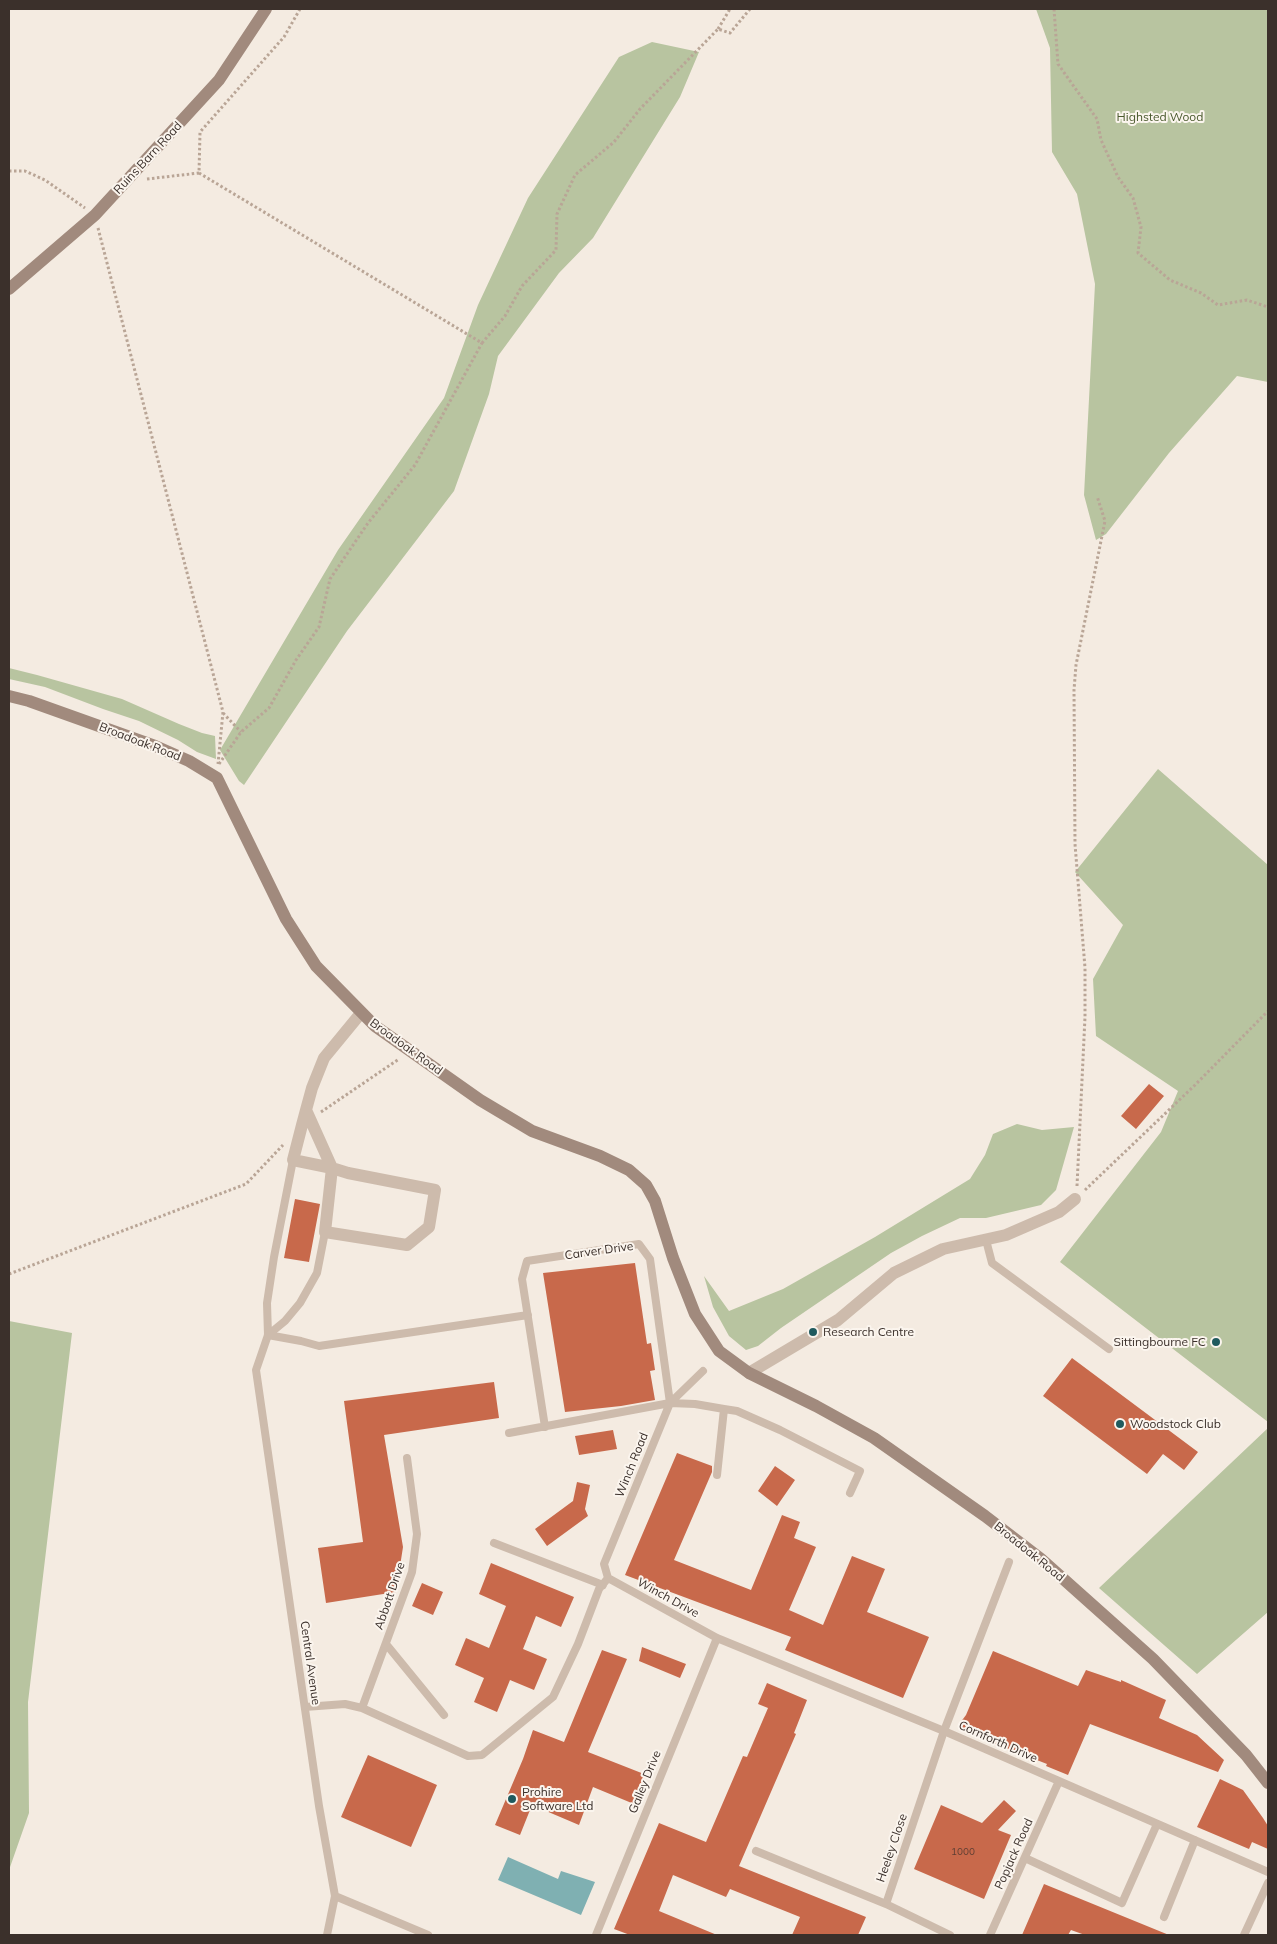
<!DOCTYPE html>
<style>
body{margin:0}
#map{position:relative;width:1277px;height:1944px;overflow:hidden;background:#f4ebe1;font-family:Mulish,sans-serif}
canvas{display:block}
.frame{position:absolute;inset:0;border:10px solid #3b302b;pointer-events:none}
</style>
<div id="map">
<canvas width="1277" height="1944"></canvas>
<div class="frame"></div>
</div>
<script>
const context = document.querySelector('canvas').getContext('2d');
context.lineJoin = 'round';
function fillPath(path, color) { context.fillStyle = color; context.fill(path, 'evenodd'); }
const poly = rows => new Path2D(rows.map(r => 'M' + r).join(''));
function strokePath(path, color, width, dash) { context.strokeStyle = color; context.lineWidth = width; context.lineCap = dash ? 'butt' : 'round'; context.setLineDash(dash || []); context.stroke(path); }
function label(font, color, halo, rows, align = 'center') {
  context.font = font + ' Mulish,sans-serif'; context.lineWidth = 4; context.setLineDash([]); context.textBaseline = 'middle'; context.strokeStyle = halo; context.fillStyle = color; for (const [text, x, y, turn = 0] of rows) {
    context.save(); context.translate(x, y); context.rotate((+turn || 0) * Math.PI / 180); context.textAlign = isNaN(turn) ? turn : align; if (halo) context.strokeText(text, 0, 0); context.fillText(text, 0, 0); context.restore();
  }
}
const green = poly([
 [1036,9,1268,9,1268,382,1237,376,1169,453,1106,534,1096,540,1084,495,1095,284,1077,194,1052,152,1050,48],
 [652,42,699,52,680,97,593,238,559,273,498,356,489,394,454,491,347,631,244,785,239,781,220,750,338,550,444,398,478,305,528,198,619,57],
 [9,668,37,675,122,699,179,724,202,733,215,736,216,759,197,752,178,740,139,721,103,709,45,687,9,679],
 [1158,769,1268,865,1268,1422,1060,1262,1161,1132,1178,1091,1096,1036,1093,979,1123,925,1075,872],
 [1017,1124,1042,1130,1074,1127,1056,1190,1041,1205,986,1218,960,1218,922,1236,891,1253,781,1328,758,1346,746,1350,729,1336,713,1307,704,1276,729,1311,783,1289,875,1237,970,1179,985,1155,993,1134],
 [9,1321,72,1333,28,1702,29,1813,9,1870],
 [1268,1428,1268,1612,1197,1674,1099,1588]
]);
const water = poly([
 [508,1857,558,1879,561,1871,595,1882,581,1915,498,1880]
]);
const building = poly([
 [1149,1084,1164,1096,1136,1129,1121,1116],
 [295,1199,320,1204,309,1262,284,1258],
 [635,1263,647,1344,651,1343,655,1370,650,1371,655,1400,621,1406,565,1412,543,1273],
 [1072,1358,1198,1452,1184,1470,1163,1454,1147,1474,1043,1396],
 [494,1382,499,1418,384,1435,403,1547,396,1592,326,1603,318,1548,363,1542,344,1401],
 [613,1430,617,1449,579,1455,575,1436],
 [677,1453,712,1466,712,1472,674,1560,751,1590,782,1515,800,1522,794,1538,816,1547,789,1610,823,1625,852,1556,885,1569,867,1612,929,1637,903,1698,785,1650,791,1637,625,1575],
 [775,1466,795,1480,777,1506,758,1491],
 [577,1482,590,1485,585,1509,588,1516,547,1546,535,1529,573,1501],
 [491,1563,574,1597,561,1627,536,1616,523,1649,547,1659,534,1690,510,1680,497,1712,474,1702,484,1678,455,1665,466,1638,489,1648,506,1606,479,1594],
 [422,1583,443,1592,433,1615,412,1606],
 [642,1647,686,1664,680,1678,639,1661],
 [602,1650,627,1659,588,1752,644,1774,634,1804,593,1787,579,1825,532,1805,520,1835,495,1825,523,1759,533,1730,564,1742],
 [993,1651,1078,1686,1086,1670,1121,1682,1121,1680,1166,1700,1159,1718,1197,1735,1224,1760,1218,1772,1090,1724,1068,1775,1046,1766,1047,1764,963,1731,960,1723,966,1715],
 [767,1683,807,1700,794,1733,796,1734,739,1866,866,1917,858,1935,792,1935,800,1917,730,1889,726,1897,673,1875,659,1911,717,1935,630,1935,614,1929,659,1823,706,1842,743,1756,747,1757,768,1708,758,1704],
 [368,1755,437,1785,411,1847,341,1817],
 [1220,1779,1243,1790,1263,1818,1268,1826,1268,1849,1252,1842,1249,1849,1197,1827],
 [1004,1800,1016,1811,998,1830,1011,1835,984,1899,914,1869,941,1805,982,1823],
 [1044,1884,1169,1935,1085,1935,1071,1930,1068,1935,1022,1935]
]);
const path = poly([
 [1054,9,1058,64,1097,119,1101,140,1118,177,1133,198,1141,227,1138,253,1170,280,1201,293,1218,305,1247,300,1268,307],
 [718,29,730,9],
 [9,171,25,171,45,180,85,208],
 [199,173,482,343,505,316,522,286,556,250,557,214,575,175,614,142,640,109,718,29,730,33,750,9],
 [147,179,199,173,200,132,284,37,300,9],
 [98,228,223,712,218,764],
 [223,713,241,732],
 [219,764,241,732,269,708,296,660,319,627,330,579,368,523,415,465,482,343],
 [321,1112,399,1059],
 [1077,1186,1085,1017,1085,968,1075,844,1074,690,1076,665,1105,521,1097,496],
 [1085,1190,1195,1085,1268,1011],
 [9,1274,246,1184,283,1145]
]);
const lane = poly([
 [293,1160,274,1257,267,1303,268,1335,256,1370,319,1806,335,1896,327,1935],
 [986,1240,992,1263,1109,1349],
 [268,1335,301,1341,319,1346,528,1315],
 [268,1335,285,1321,300,1303,317,1273,325,1232],
 [545,1427,522,1279,527,1261,639,1244,650,1259,670,1403],
 [509,1433,670,1403,695,1404,724,1409,737,1411,780,1430,860,1471,850,1493],
 [717,1475,724,1409],
 [494,1543,603,1585],
 [608,1578,717,1638,944,1731,1268,1872],
 [608,1578,604,1564,670,1403,703,1371],
 [386,1644,444,1715],
 [305,1707,345,1704,362,1708,468,1756,482,1755,553,1697,578,1644,599,1589,608,1578],
 [362,1708,412,1572,417,1534,407,1458],
 [756,1851,886,1904],
 [1025,1858,1122,1903,1157,1824],
 [335,1896,428,1935],
 [1164,1917,1195,1840],
 [596,1935,717,1638],
 [950,1935,886,1904,944,1731,1009,1562],
 [990,1935,1059,1781],
 [1244,1935,1268,1883]
]);
const street = poly([
 [306,1110,332,1168,325,1232,407,1245,429,1227,435,1190,348,1173,332,1168,293,1160,302,1125,306,1110,312,1088,324,1058,361,1013],
 [749,1373,838,1320,894,1273,943,1249,1006,1235,1059,1212,1075,1199]
]);
const secondary = poly([
 [9,289,95,215,219,80,266,9],
 [9,696,29,701,155,746,189,761,217,778,286,919,316,966,375,1026,480,1100,532,1131,600,1156,629,1170,646,1185,655,1201,673,1258,695,1314,719,1351,749,1373,816,1406,874,1438,985,1516,1041,1559,1153,1659,1246,1755,1268,1783]
]);
const markers = [
 [813,1332,5,"#1f5a5e"],
 [1216,1342,5,"#1f5a5e"],
 [1120,1424,5,"#1f5a5e"],
 [512,1799,5,"#1f5a5e"]
];
const numberNames = [
 ["1000",963,1852]
];
const parkNames = [
 ["Highsted Wood",1160,117]
];
const streetNames = [
 ["Ruins Barn Road",148,158,-47],
 ["Broadoak Road",140,742,21],
 ["Broadoak Road",406,1047,36],
 ["Carver Drive",599,1251,-8],
 ["Winch Road",632,1465,-68],
 ["Broadoak Road",1029,1552,39],
 ["Abbott Drive",390,1596,-71],
 ["Winch Drive",668,1598,29],
 ["Central Avenue",310,1663,82],
 ["Cornforth Drive",998,1742,24],
 ["Galley Drive",645,1782,-68],
 ["Heeley Close",892,1848,-71],
 ["Popjack Road",1014,1854,-66]
];
const poiNames = [
 ["Research Centre",823,1332],
 ["Sittingbourne FC",1206,1342,"right"],
 ["Woodstock Club",1130,1424],
 ["Prohire",522,1792],
 ["Software Ltd",522,1806]
];
fillPath(green, '#b8c4a0');
fillPath(water, '#7fb0b2');
fillPath(building, '#c8694b');
strokePath(path, '#b9a596', 3, [2.5, 2.5]);
strokePath(lane, '#cdbbac', 8);
strokePath(street, '#cdbbac', 12);
strokePath(secondary, '#a18a7d', 12);
for (const [x, y, r, color] of markers) { const dot = new Path2D(); dot.arc(x, y, r, 0, 2 * Math.PI); context.fillStyle = color; context.fill(dot); strokePath(dot, '#fbf5ee', 2); }
label('10px', '#5e3e33', null, numberNames);
label('12px', '#4a5a2e', '#fbf5ee', parkNames);
label('12px', '#3b302b', '#fbf5ee', streetNames);
label('12px', '#3b302b', '#fbf5ee', poiNames, 'left');
</script>
